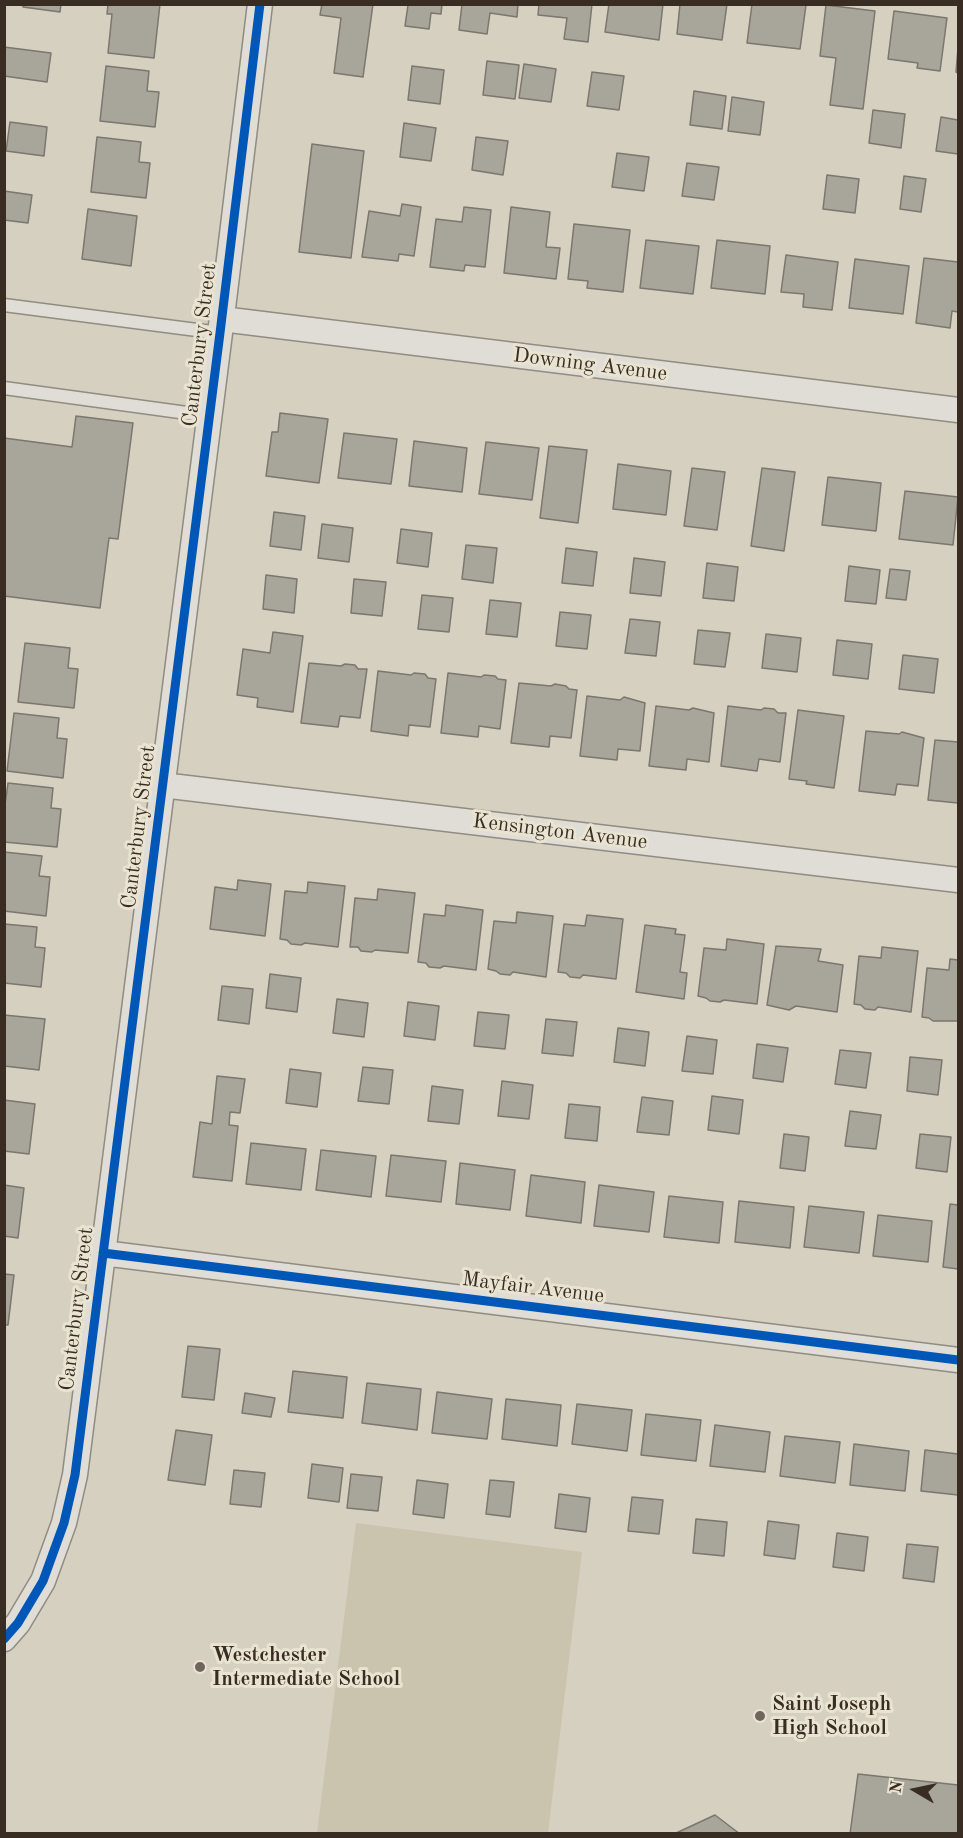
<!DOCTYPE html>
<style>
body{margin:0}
#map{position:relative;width:963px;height:1838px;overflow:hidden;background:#d5d0c0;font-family:"Old Standard TT",serif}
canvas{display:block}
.frame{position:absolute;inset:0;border:6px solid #392c23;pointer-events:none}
.north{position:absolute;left:885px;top:1760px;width:60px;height:60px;-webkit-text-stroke:4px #e9e4d1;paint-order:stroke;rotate:279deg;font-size:16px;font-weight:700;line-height:24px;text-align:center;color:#392c23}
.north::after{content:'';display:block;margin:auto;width:21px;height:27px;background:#392c23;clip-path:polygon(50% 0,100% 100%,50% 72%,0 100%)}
</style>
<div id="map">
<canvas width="963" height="1838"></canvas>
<div class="frame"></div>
<div class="north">N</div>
</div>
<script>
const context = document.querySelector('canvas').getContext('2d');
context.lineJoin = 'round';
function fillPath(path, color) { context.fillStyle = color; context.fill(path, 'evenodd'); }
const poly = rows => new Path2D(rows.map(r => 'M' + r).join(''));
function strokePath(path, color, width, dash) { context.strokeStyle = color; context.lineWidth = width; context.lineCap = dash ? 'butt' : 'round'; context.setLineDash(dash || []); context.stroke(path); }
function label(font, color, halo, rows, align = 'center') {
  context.font = font + ' "Old Standard TT",serif'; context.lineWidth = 6; context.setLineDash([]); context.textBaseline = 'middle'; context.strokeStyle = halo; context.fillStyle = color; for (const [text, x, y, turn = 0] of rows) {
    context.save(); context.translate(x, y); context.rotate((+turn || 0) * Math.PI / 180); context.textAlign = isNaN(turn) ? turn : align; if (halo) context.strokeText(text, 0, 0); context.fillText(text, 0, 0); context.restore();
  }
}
const green = poly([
 [356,1523,582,1552,548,1833,317,1833]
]);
const building = poly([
 [23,4,61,4,60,12,23,7,23,4],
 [108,4,160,4,154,58,108,53,112,14,107,14,108,4],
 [322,4,373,4,363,77,334,73,341,18,320,15,322,4],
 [404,4,442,4,441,14,431,13,429,29,405,26,408,5,404,4],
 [462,4,518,4,517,17,490,13,487,34,459,30,462,4],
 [539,4,592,4,588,42,564,39,567,18,538,15,539,4],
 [609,4,663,4,659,40,605,32,609,4],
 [680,4,727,4,722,40,677,34,680,4],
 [752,4,806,5,800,49,747,43,752,4],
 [826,5,875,11,863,109,830,105,836,58,820,56,826,5],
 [894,11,947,18,940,71,917,68,918,63,888,59,894,11],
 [4,47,51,53,47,82,4,76,4,47],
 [958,48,958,73,956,72,958,48],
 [487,61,519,65,515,99,483,95,487,61],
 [524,64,556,69,551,102,519,98,524,64],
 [106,66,149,71,147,91,159,92,155,127,100,121,106,66],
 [412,66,444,70,440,104,408,100,412,66],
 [592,72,624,76,619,110,587,106,592,72],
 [694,91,726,96,722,129,690,125,694,91],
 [732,97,764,102,760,135,728,131,732,97],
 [873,110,905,114,901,148,869,143,873,110],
 [941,117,958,120,958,154,936,151,941,117],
 [10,122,47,127,44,156,6,151,10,122],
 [404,123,436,128,431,161,400,157,404,123],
 [97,137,141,142,139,162,150,163,146,198,91,192,97,137],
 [476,137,508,141,503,175,472,170,476,137],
 [312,144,364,151,351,258,299,252,312,144],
 [617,153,649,157,644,191,612,187,617,153],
 [687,163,719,167,714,200,682,196,687,163],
 [827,175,859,179,855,213,823,209,827,175],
 [904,176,926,179,921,212,900,209,904,176],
 [4,191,32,195,28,223,4,220,4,191],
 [402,204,421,207,414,256,399,254,398,261,362,257,369,211,400,216,402,204],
 [464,207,491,210,485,267,465,265,464,271,430,267,436,219,462,222,464,207],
 [511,207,550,212,546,247,560,248,556,279,504,273,511,207],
 [88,209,137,216,131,266,82,259,88,209],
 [574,224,630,230,623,292,587,288,588,281,568,279,574,224],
 [646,240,699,246,693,294,640,288,646,240],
 [717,240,770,246,765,294,711,288,717,240],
 [786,255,838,262,832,310,803,307,804,294,781,292,786,255],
 [924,258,958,262,958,312,952,311,950,328,916,323,924,258],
 [855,259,909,266,903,314,849,308,855,259],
 [280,413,328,419,319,483,266,476,272,432,278,432,280,413],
 [76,416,133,423,118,539,109,538,100,608,4,596,4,438,72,447,76,416],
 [344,433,397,439,391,484,338,478,344,433],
 [414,441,467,448,462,492,409,486,414,441],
 [486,442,539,448,532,500,479,494,486,442],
 [549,446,587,450,578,523,540,518,549,446],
 [618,464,671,471,666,515,613,509,618,464],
 [692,468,725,472,717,530,684,526,692,468],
 [762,468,795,472,784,551,751,546,762,468],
 [828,477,881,483,876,531,822,525,828,477],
 [905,491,958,497,953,545,899,539,905,491],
 [274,512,305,516,301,550,270,546,274,512],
 [322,524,353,528,349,562,318,558,322,524],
 [401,529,432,533,428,567,397,563,401,529],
 [466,545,497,548,493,583,462,579,466,545],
 [566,548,597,552,593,586,562,583,566,548],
 [634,558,665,562,661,596,630,593,634,558],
 [707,563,738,567,734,601,703,598,707,563],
 [849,566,880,570,876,604,845,601,849,566],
 [890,569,910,571,906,600,886,598,890,569],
 [266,575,297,579,294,613,263,609,266,575],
 [354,579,386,582,382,616,351,613,354,579],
 [422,595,453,598,449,632,418,629,422,595],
 [490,600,521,603,517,637,486,634,490,600],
 [560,612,591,615,587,649,556,646,560,612],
 [630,619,660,622,656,656,625,653,630,619],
 [698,630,730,633,725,667,694,664,698,630],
 [273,632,303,636,293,712,257,707,258,698,237,695,243,649,270,653,273,632],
 [766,634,801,638,797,672,762,668,766,634],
 [837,640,872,644,868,679,833,675,837,640],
 [25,643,70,648,68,668,78,669,74,708,18,702,25,643],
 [903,655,938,659,934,693,899,689,903,655],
 [309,663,341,666,345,664,355,665,358,669,367,669,360,718,340,716,338,727,301,723,309,663],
 [378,671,411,675,414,673,425,674,428,678,436,679,430,727,409,725,408,736,371,731,378,671],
 [448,673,481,677,484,675,495,676,498,679,506,680,500,729,479,726,478,737,441,733,448,673],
 [519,683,551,686,555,684,566,686,569,689,577,690,571,738,550,736,549,747,511,743,519,683],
 [587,696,620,700,624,697,645,703,640,751,618,749,617,760,580,756,587,696],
 [656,706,689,710,693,708,714,713,709,762,687,759,686,770,649,766,656,706],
 [728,706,761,710,764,708,774,709,778,713,786,713,780,762,759,759,757,771,721,766,728,706],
 [798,710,844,716,834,788,806,784,807,781,789,779,798,710],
 [14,713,59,718,57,738,67,739,63,778,7,771,14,713],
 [866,731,899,734,902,732,924,738,918,786,897,784,895,795,859,791,866,731],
 [935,740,958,742,958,803,928,800,935,740],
 [8,783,53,788,51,808,61,809,57,847,4,842,4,812,8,783],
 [4,852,42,856,39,876,50,877,46,916,4,911,4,852],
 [238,880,271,884,265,936,210,929,215,887,237,890,238,880],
 [308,882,345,886,338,947,305,943,301,945,291,944,287,940,280,939,285,891,307,893,308,882],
 [378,889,415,893,408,953,375,950,372,952,361,951,358,947,350,947,355,898,377,900,378,889],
 [446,905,483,910,476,970,444,966,440,968,429,967,426,963,418,962,424,914,445,916,446,905],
 [517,912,553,916,546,977,513,972,510,975,500,974,496,971,488,969,494,921,516,923,517,912],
 [587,915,623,919,616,979,583,975,580,978,570,977,566,973,558,972,564,924,585,926,587,915],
 [4,924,37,927,35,947,45,948,41,987,4,983,4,924],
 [645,925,676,929,675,934,685,935,680,972,687,973,684,999,636,992,645,925],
 [727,939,764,944,757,1004,724,1000,720,1002,710,1001,706,998,698,996,704,948,726,950,727,939],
 [776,946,821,949,818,961,843,965,837,1012,796,1006,789,1010,767,1005,776,946],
 [882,947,918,951,911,1012,878,1007,875,1010,865,1009,861,1005,854,1004,859,956,881,958,882,947],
 [950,959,958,960,958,1021,933,1021,929,1018,922,1017,927,968,949,970,950,959],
 [270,974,301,978,297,1012,266,1008,270,974],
 [222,986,253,989,249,1024,218,1020,222,986],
 [337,999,368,1003,364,1037,333,1033,337,999],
 [408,1002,439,1006,435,1040,404,1036,408,1002],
 [478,1012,509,1015,505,1049,474,1046,478,1012],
 [4,1015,45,1019,39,1070,4,1066,4,1015],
 [546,1019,577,1022,573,1056,542,1053,546,1019],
 [618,1028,649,1032,645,1066,614,1062,618,1028],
 [687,1036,717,1040,713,1074,682,1071,687,1036],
 [757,1044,788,1048,783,1082,753,1078,757,1044],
 [840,1050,871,1053,866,1088,835,1084,840,1050],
 [910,1057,942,1060,938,1095,907,1091,910,1057],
 [363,1067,393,1070,389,1104,358,1101,363,1067],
 [290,1069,321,1073,317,1107,286,1103,290,1069],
 [217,1076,245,1079,240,1113,230,1112,229,1125,238,1126,232,1181,193,1177,200,1122,212,1124,217,1076],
 [502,1081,533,1085,529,1119,498,1116,502,1081],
 [432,1086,463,1090,459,1124,428,1121,432,1086],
 [712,1096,743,1100,739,1134,708,1130,712,1096],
 [642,1097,673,1101,669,1135,637,1132,642,1097],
 [4,1100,35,1104,29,1154,4,1151,4,1100],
 [569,1104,600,1107,597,1141,565,1138,569,1104],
 [850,1111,881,1115,876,1149,845,1146,850,1111],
 [784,1134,809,1137,805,1171,780,1168,784,1134],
 [920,1134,951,1137,947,1172,916,1168,920,1134],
 [251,1143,306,1149,301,1190,246,1184,251,1143],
 [321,1150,376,1156,371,1197,316,1190,321,1150],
 [391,1155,446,1161,441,1202,386,1196,391,1155],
 [460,1163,515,1170,510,1210,456,1204,460,1163],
 [531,1175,585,1182,581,1223,526,1216,531,1175],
 [4,1185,24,1188,18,1238,4,1236,4,1185],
 [599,1185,654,1192,649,1232,594,1226,599,1185],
 [669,1196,723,1202,719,1243,664,1237,669,1196],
 [739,1201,794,1207,790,1248,735,1242,739,1201],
 [950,1204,958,1205,958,1269,943,1267,950,1204],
 [809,1206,864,1212,859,1253,804,1247,809,1206],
 [878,1215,932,1221,928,1262,873,1256,878,1215],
 [4,1274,14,1275,8,1325,4,1325,4,1274],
 [188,1346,220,1349,214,1400,182,1397,188,1346],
 [293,1371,347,1377,343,1418,288,1412,293,1371],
 [367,1383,421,1389,417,1430,362,1423,367,1383],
 [437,1392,492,1399,487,1439,432,1433,437,1392],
 [245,1393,275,1398,271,1417,242,1413,245,1393],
 [506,1399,561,1405,557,1446,502,1439,506,1399],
 [577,1404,632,1410,627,1451,572,1444,577,1404],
 [646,1414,701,1420,696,1461,641,1455,646,1414],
 [715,1425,770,1432,765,1472,710,1466,715,1425],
 [176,1430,212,1435,205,1485,168,1480,176,1430],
 [785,1436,840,1442,835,1483,780,1476,785,1436],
 [854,1444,909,1451,905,1491,850,1485,854,1444],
 [925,1450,958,1454,958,1495,921,1491,925,1450],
 [312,1464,343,1468,339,1502,308,1498,312,1464],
 [234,1470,265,1473,261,1507,230,1504,234,1470],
 [351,1474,382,1477,378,1511,347,1508,351,1474],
 [417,1480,448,1484,444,1518,413,1514,417,1480],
 [490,1480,514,1482,510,1517,486,1514,490,1480],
 [559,1494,590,1498,586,1532,555,1528,559,1494],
 [632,1497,663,1500,659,1534,628,1531,632,1497],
 [696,1519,727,1522,724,1556,693,1553,696,1519],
 [768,1521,799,1525,795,1559,764,1555,768,1521],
 [837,1533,868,1537,864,1571,833,1567,837,1533],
 [907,1544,938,1547,934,1582,903,1578,907,1544],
 [858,1774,958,1785,958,1834,850,1834,858,1774],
 [715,1815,740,1834,674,1834,715,1815]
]);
const service = poly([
 [4,305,220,333],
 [4,388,209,416]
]);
const minor = poly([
 [222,319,958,410],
 [162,785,958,880],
 [103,1253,958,1360],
 [4,1639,18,1623,43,1581,64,1523,75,1475,220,333,260,4]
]);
const cycleway = poly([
 [103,1253,958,1360],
 [4,1639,18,1623,43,1581,64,1523,75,1475,220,333,260,4]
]);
const markers = [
 [200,1667,6,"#70655a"],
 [760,1716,6,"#70655a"]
];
const streetNames = [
 ["Canterbury Street",200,345,-83],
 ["Downing Avenue",590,365,7],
 ["Canterbury Street",139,827,-83],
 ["Kensington Avenue",560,832,7],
 ["Mayfair Avenue",533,1288,7],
 ["Canterbury Street",77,1309,-83]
];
const poiNames = [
 ["Westchester",212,1655],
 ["Intermediate School",212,1679],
 ["Saint Joseph",772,1704],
 ["High School",772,1728]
];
fillPath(green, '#cac3ae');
fillPath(building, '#a8a59a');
strokePath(building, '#7b766e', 1.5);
strokePath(service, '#918c82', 15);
strokePath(minor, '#918c82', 27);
strokePath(service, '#dfddd5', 12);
strokePath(minor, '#dfddd5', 24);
strokePath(cycleway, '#0057b8', 9);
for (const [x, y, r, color] of markers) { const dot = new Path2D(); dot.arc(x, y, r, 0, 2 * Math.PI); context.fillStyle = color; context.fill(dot); strokePath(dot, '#e9e4d1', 2); }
label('21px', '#392c23', '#e9e4d1', streetNames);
label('bold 21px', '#392c23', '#e9e4d1', poiNames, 'left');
</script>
